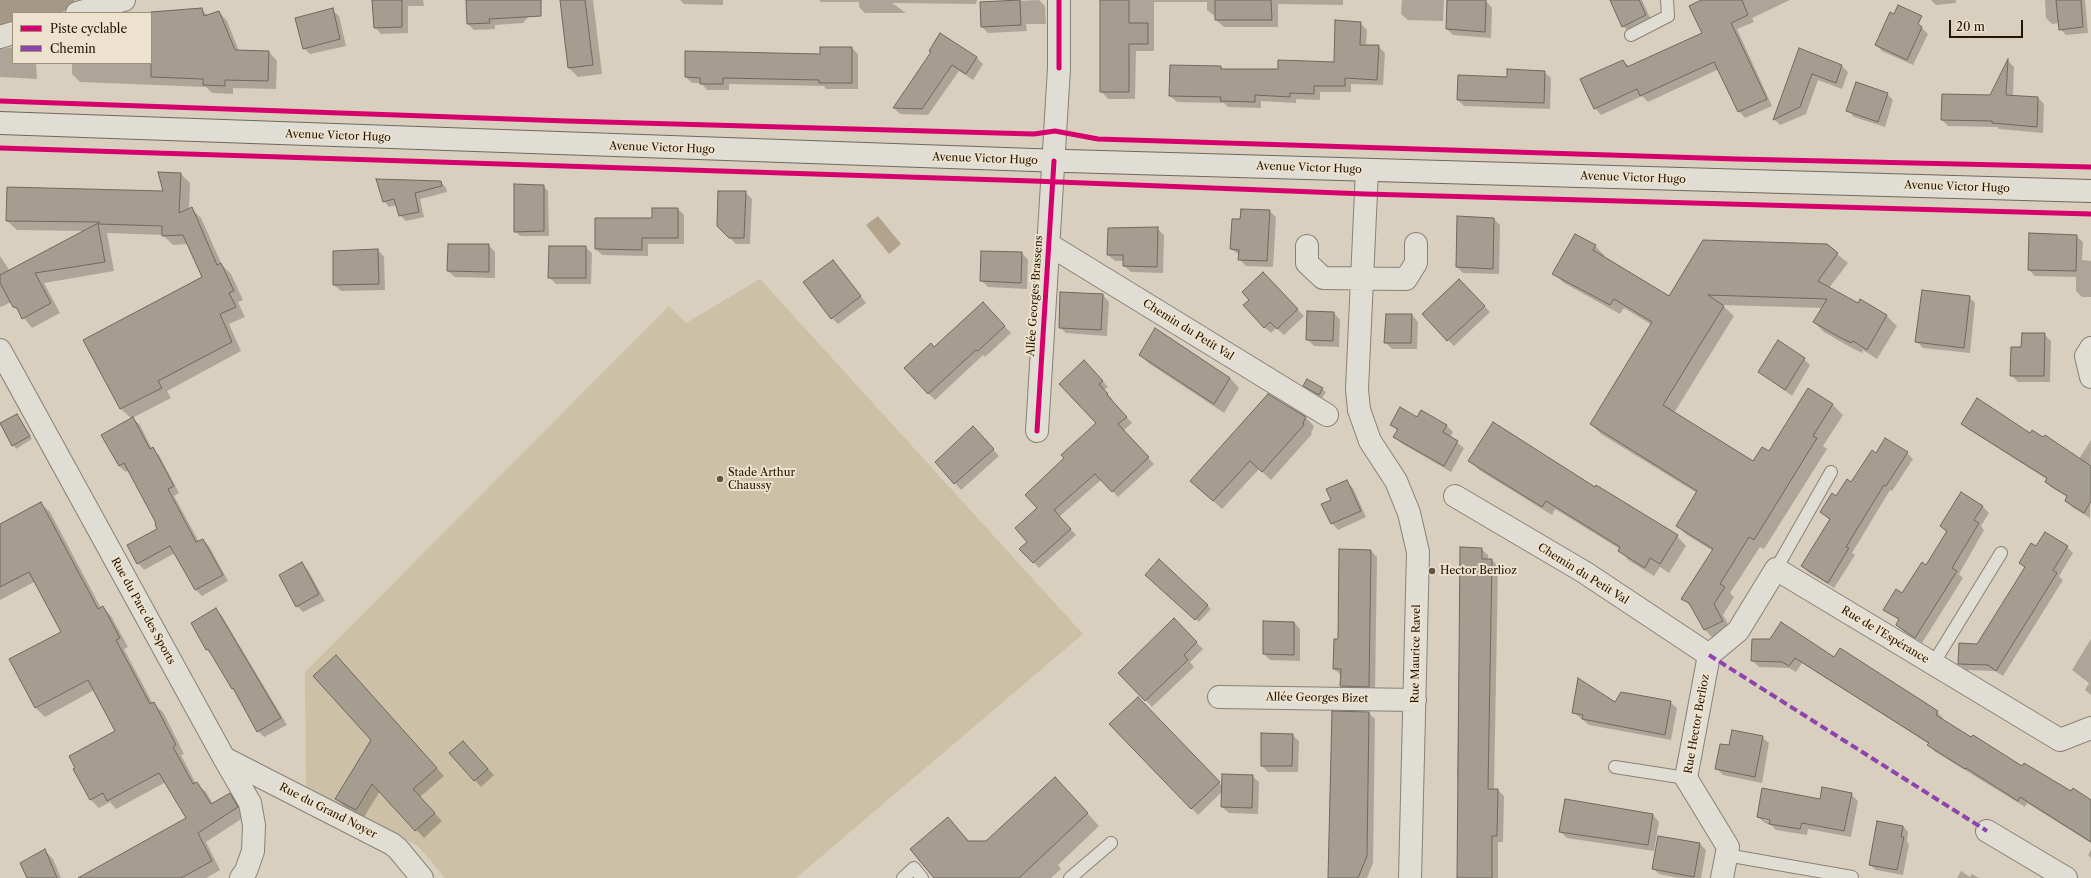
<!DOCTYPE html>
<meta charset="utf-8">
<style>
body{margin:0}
#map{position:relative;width:2091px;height:878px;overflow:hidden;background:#d8cfbe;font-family:"Libre Caslon Text",serif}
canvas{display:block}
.legend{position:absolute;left:12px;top:12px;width:140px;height:52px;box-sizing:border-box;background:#ece2ce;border:1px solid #9c907c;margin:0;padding:5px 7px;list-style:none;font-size:12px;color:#251401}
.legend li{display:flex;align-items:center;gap:8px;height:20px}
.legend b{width:20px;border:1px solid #9c907c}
.scale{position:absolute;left:1949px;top:20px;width:74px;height:18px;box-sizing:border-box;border:2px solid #251401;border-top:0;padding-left:5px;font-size:12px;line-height:14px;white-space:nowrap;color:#251401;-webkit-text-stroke:3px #ece2ce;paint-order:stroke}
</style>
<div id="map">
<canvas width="2091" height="878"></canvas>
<ul class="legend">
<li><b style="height:5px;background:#d6006c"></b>Piste cyclable</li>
<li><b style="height:5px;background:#8e44ad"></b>Chemin</li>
</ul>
<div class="scale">20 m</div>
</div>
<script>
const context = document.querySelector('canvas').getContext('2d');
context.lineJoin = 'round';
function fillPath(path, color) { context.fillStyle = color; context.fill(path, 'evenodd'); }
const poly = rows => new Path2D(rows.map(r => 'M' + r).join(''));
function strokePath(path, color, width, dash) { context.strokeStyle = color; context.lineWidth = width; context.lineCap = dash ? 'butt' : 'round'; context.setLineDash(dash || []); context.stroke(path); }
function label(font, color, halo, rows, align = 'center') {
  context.font = font + ' "Libre Caslon Text",serif'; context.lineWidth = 4; context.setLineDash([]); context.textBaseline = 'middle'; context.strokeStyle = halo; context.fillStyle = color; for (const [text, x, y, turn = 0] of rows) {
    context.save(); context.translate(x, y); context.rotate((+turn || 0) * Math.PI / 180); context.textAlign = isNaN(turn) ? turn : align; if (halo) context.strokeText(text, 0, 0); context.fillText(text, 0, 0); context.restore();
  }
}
const green = poly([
 [0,0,107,0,64,13,13,13,13,28,0,32],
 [760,279,1083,634,796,878,445,878,418,846,306,788,305,672,669,306,686,323]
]);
const water = poly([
 [878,216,901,244,889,254,866,225]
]);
const shadow = poly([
 [0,0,74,0,76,7,58,13,13,13,13,28,0,33],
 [373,0,423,0,424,6,408,6,408,33,381,34,375,27],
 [467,0,528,0,529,16,523,23,495,25,495,29,474,30,468,24],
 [561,0,593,0,602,74,578,77,569,68],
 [680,0,723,0,723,5,684,4],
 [819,0,977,0,976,4,892,3,906,13,865,13,859,7,859,2,821,2],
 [1039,0,1045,6,1046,24,1026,24,1027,31,988,33,982,27,981,3],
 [1101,0,1343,0,1343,5,1278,4,1278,27,1224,27,1216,20,1216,17,1207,10,1207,2,1154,2,1154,51,1136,51,1135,99,1108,99,1101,91],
 [1402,0,1444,0,1443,21,1408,20,1401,14],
 [1611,0,1642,0,1652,22,1629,32,1623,26],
 [1703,0,1790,0,1752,18,1754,22,1737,29,1772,106,1745,118,1739,111,1719,69,1648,102,1642,96,1601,115,1595,108,1623,61,1630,67,1703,34],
 [1931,0,1956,0,1956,3,1936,5],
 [2045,0,2085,0,2088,33,2066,35,2060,29,2060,23,2052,24,2046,18],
 [1486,1,1492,8,1491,38,1453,35,1447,29],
 [201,9,208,16,219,12,227,21,239,51,269,52,277,61,276,89,233,88,233,94,212,93,206,87,80,82,72,74,72,63,151,63,151,13,129,13],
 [332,10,339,16,346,46,310,54,304,48],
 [1360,23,1367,30,1366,46,1378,46,1385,53,1383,85,1351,84,1351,92,1320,92,1320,100,1296,99,1296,103,1261,101,1261,108,1228,107,1224,103,1177,102,1170,96,1221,67,1224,70,1279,70,1335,63],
 [1922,28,1928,34,1913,65,1882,51,1876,45],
 [941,35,977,58,983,64,973,80,959,71,928,115,900,114,894,108,932,53,930,51],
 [13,47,13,63,36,63,37,79,0,77,0,49],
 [852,48,858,54,858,89,826,89,824,86,729,84,729,90,707,90,701,83,692,83,686,77],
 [1799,49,1842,66,1848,72,1842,89,1818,80,1806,114,1780,125,1774,119],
 [2008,61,2014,67,2013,97,2038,98,2044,104,2043,133,1999,129,1997,127,1948,126,1942,120,1991,96],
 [1544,72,1551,78,1550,109,1464,106,1458,100,1508,78],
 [1887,94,1893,100,1885,127,1854,117,1848,110],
 [181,174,190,183,189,209,191,208,201,218,222,265,231,274,243,300,238,302,245,317,229,324,241,351,167,391,171,398,132,418,140,425,152,449,159,455,179,493,174,496,199,542,203,540,209,546,228,581,202,596,196,590,175,553,144,570,138,563,159,529,157,523,129,470,126,472,119,466,132,419,121,409,84,341,204,277,188,244,173,245,163,235,107,233,114,271,44,283,60,313,32,328,11,302,1,307,0,306,0,256,10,271,86,231,17,230,7,221,164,192],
 [441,182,446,188,447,192,420,199,424,217,406,221,400,215,397,205,389,207,384,201],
 [543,186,548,191,549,236,520,236,515,231],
 [745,192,752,199,750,244,736,244,718,226],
 [678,209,684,215,684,244,648,244,648,256,602,255,596,249,653,219],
 [1269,211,1276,217,1273,267,1246,266,1239,259,1240,255,1231,249,1241,220],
 [1458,218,1494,219,1500,225,1499,274,1463,273,1457,267],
 [1157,228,1164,235,1163,273,1131,272,1124,266,1124,261,1115,261,1108,255],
 [2076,236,2083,242,2082,260,2091,261,2091,297,2082,297,2076,291,2076,277,2035,276,2029,270],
 [449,245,488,245,495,252,495,278,455,277,448,271],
 [1826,245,1848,263,1829,288,1859,304,1861,301,1887,316,1897,326,1877,359,1863,350,1862,353,1850,347,1824,332,1814,322,1823,308,1722,305,1734,316,1674,413,1754,462,1770,453,1808,389,1833,405,1843,415,1823,446,1827,449,1764,549,1760,547,1730,593,1734,597,1723,615,1732,631,1715,640,1705,630,1693,609,1683,598,1713,551,1687,535,1677,525,1697,493,1601,434,1591,424,1652,325,1624,308,1620,314,1564,283,1554,273,1595,246,1605,256,1604,258,1670,297],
 [585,247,592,253,591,284,556,284,549,277],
 [378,250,384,257,385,290,341,291,334,285],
 [1022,253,1028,260,1027,289,988,287,981,280],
 [833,261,866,303,838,324,832,318],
 [1269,280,1304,316,1284,335,1276,328,1271,333,1264,327],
 [1459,280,1490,312,1454,346,1448,340],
 [1103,295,1109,302,1107,336,1066,333,1060,327],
 [1969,297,1975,303,1970,353,1923,348,1916,341],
 [989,310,1011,333,985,357,983,355,935,400,928,393,934,348],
 [1334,313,1340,320,1339,347,1314,346,1307,339],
 [1412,315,1418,322,1417,349,1392,349,1385,342],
 [1155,330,1230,378,1239,388,1224,413,1150,364,1140,355],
 [2044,334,2051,341,2050,382,2018,382,2011,375,2022,348],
 [1804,359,1810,365,1792,396,1760,372],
 [1090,367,1108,387,1104,390,1113,400,1112,401,1132,423,1123,431,1154,464,1118,497,1102,479,1059,517,1076,535,1039,568,1021,549,1029,542,1038,508,1066,458,1097,423],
 [1308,380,1326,392,1322,398,1304,386],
 [1268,395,1306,418,1314,426,1311,433,1312,434,1271,480,1259,469,1222,509,1200,489],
 [17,415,32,439,16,449,0,424],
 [1417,418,1446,425,1453,432,1450,437,1464,448,1451,472,1401,443,1395,437,1398,431,1391,425],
 [1962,423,2031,434,2079,459,2091,440,2090,518,2072,507,2066,501,2068,497,2052,488,2046,482,2048,480,1968,429],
 [980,434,999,456,961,490,936,462],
 [1907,453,1913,459,1892,491,1890,490,1852,553,1855,555,1834,588,1808,572,1802,566,1830,520,1821,512,1852,483,1876,454],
 [1470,460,1595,488,1677,536,1686,546,1669,573,1660,567,1654,576,1628,560,1620,549,1555,509,1552,515,1479,470],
 [1347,482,1353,488,1366,517,1338,530,1332,523,1332,500],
 [1961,493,1983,507,1989,513,1981,526,1984,530,1959,574,1963,578,1922,643,1903,631,1897,625,1900,621,1885,610,1902,594,1927,566,1947,533,1941,526],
 [41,504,50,512,101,608,103,607,111,616,128,647,124,649,153,704,163,712,184,754,181,755,196,784,206,792,213,804,230,795,238,803,246,816,206,842,220,870,206,878,80,878,187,818,166,782,116,809,110,802,99,808,91,800,75,769,116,732,94,690,45,717,36,708,11,660,62,632,36,581,0,600,0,525],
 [2037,547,2067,547,2073,553,2059,576,2063,580,2003,676,1995,671,1965,670,1959,664,1977,645,2026,569,2020,563],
 [1461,548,1481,549,1488,555,1488,560,1492,560,1498,566,1494,790,1498,790,1504,796,1503,842,1498,842,1498,878,1458,878,1460,781,1457,779],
 [1340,550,1371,551,1377,557,1375,693,1347,692,1341,686,1341,675,1334,669,1335,640,1339,640],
 [1159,561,1211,609,1199,622,1147,574],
 [301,563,308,570,325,601,303,612,297,606],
 [216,610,222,616,287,725,264,737,258,731,213,656,207,650],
 [1174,620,1203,649,1190,662,1194,667,1152,707,1120,673],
 [1264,622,1294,622,1300,629,1300,661,1270,660,1264,654],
 [2091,639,2091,695,2085,690,2089,683,2072,670],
 [1753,640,1834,659,1937,712,1943,718,1942,720,1971,738,2091,806,2091,843,2027,803,2025,807,1934,751,1929,744,1802,663,1796,672,1789,668,1759,667,1752,660],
 [344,664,444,776,420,797,442,821,424,838,380,791,364,817,344,806,336,798,372,740],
 [1138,698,1222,786,1252,776,1259,782,1258,814,1229,813,1222,807,1222,792,1198,815,1110,724],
 [1670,702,1677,708,1671,740,1589,725,1573,712,1615,703],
 [1369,713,1375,719,1373,863,1367,878,1329,878],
 [1292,735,1299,741,1298,772,1268,772,1262,766],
 [1762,737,1769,743,1762,783,1723,775,1717,769,1730,746],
 [469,748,494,775,481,787,450,753],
 [1067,791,1099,826,1058,865,1061,869,1051,878,936,878,948,818,970,842,986,842],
 [1851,794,1858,801,1851,837,1808,829,1807,835,1776,830,1771,825,1765,823,1758,817,1820,800],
 [1764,818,1774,822,1764,820],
 [1653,815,1659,822,1654,851,1567,838,1560,831],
 [1903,826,1908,832,1907,842,1909,844,1903,875,1876,870,1870,865],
 [1700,844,1706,850,1701,878,1678,878,1659,874,1653,868],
 [2091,850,2091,858,2088,855],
 [45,851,53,859,61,878,28,878],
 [1961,871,1970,877,1972,874,1979,878,1957,878]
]);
const building = poly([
 [372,0,402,0,402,27,374,28,372,0],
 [466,0,541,0,541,16,489,19,490,23,467,24,466,0],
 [560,0,585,0,593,65,568,68,560,0],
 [1020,0,1021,25,981,27,980,2,1020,0],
 [1100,0,1129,0,1129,23,1148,23,1148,44,1129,44,1129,92,1100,92,1100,0],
 [1215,0,1271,0,1272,20,1215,20,1215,0],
 [1447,0,1486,0,1485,32,1446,29,1447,0],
 [1610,0,1639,0,1646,15,1622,27,1610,0],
 [1701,0,1742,0,1748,15,1731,23,1767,99,1738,112,1714,62,1640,96,1637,89,1594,109,1580,79,1623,60,1627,67,1702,33,1689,6,1701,0],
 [2056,0,2081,0,2083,27,2059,30,2056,0],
 [1898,5,1922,16,1918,24,1922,27,1907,60,1875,45,1890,12,1894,14,1898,5],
 [202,8,204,16,219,11,235,50,269,51,268,81,225,80,225,86,203,85,203,79,151,77,151,12,202,8],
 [333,8,340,39,303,49,295,18,333,8],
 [1335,20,1361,22,1360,45,1379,45,1377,80,1345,78,1345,86,1314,86,1314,94,1290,93,1290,97,1255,95,1255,102,1220,101,1221,97,1169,96,1170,65,1221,66,1221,69,1278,69,1278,60,1334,62,1335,20],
 [940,33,977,57,966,74,952,65,922,109,893,108,931,52,929,51,940,33],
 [820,47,852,47,852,83,819,83,819,80,723,78,723,84,700,84,700,78,685,77,685,51,820,54,820,47],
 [1799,48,1842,65,1836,83,1812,74,1800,107,1773,120,1799,48],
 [2008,59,2006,95,2038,97,2037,127,1992,123,1992,121,1941,120,1942,94,1990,95,2008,59],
 [1507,69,1545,71,1544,103,1457,100,1458,75,1507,77,1507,69],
 [1856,82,1888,93,1878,122,1846,111,1856,82],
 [158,172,181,173,179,213,192,207,217,265,221,263,234,291,229,293,236,307,220,314,232,342,158,381,162,388,120,409,83,340,202,277,183,235,162,236,162,226,98,224,105,262,35,273,51,303,22,319,17,308,13,307,0,283,0,275,100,222,6,221,7,187,163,191,158,172],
 [376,179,441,181,442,186,415,193,419,212,399,216,394,199,383,202,376,179],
 [514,184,544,185,544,231,514,232,514,184],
 [718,191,746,191,744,238,729,238,717,226,718,191],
 [652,208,678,208,678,238,642,238,642,250,595,249,595,218,652,218,652,208],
 [1241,209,1270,210,1267,261,1238,260,1239,250,1230,249,1232,219,1240,219,1241,209],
 [1457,216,1494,218,1493,269,1456,267,1457,216],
 [1158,227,1157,267,1123,266,1123,255,1107,255,1108,228,1158,227],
 [2029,233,2077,235,2076,271,2028,270,2029,233],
 [1575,234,1596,245,1593,250,1669,296,1703,240,1827,244,1838,253,1818,281,1858,303,1860,299,1887,315,1867,350,1853,341,1851,343,1839,337,1813,322,1827,299,1708,295,1724,306,1663,405,1753,461,1762,447,1769,451,1808,388,1833,404,1813,436,1817,438,1754,540,1749,537,1720,584,1725,587,1714,604,1723,621,1704,630,1689,603,1681,599,1713,549,1676,526,1697,491,1590,424,1652,322,1614,299,1610,305,1552,274,1575,234],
 [448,244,489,244,489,272,447,271,448,244],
 [549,246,586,246,586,278,548,278,549,246],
 [378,249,379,284,333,285,333,251,378,249],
 [981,251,1022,252,1021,283,980,281,981,251],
 [833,260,861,296,831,319,803,282,833,260],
 [1263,272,1298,309,1277,329,1270,322,1264,328,1243,305,1249,300,1242,292,1263,272],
 [1459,279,1485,306,1447,341,1422,314,1459,279],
 [1922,290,1970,296,1964,348,1915,342,1922,290],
 [1060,292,1103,294,1101,330,1059,328,1060,292],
 [983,302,1005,326,978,351,976,350,928,394,904,368,931,343,934,347,983,302],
 [1307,311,1334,312,1333,341,1306,340,1307,311],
 [1386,314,1412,314,1411,343,1384,343,1386,314],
 [1155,328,1230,378,1214,404,1139,355,1155,328],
 [2022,333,2045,333,2044,376,2010,376,2011,347,2021,347,2022,333],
 [1778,340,1805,358,1785,390,1758,372,1778,340],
 [1084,360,1103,381,1099,384,1108,394,1107,395,1127,417,1118,424,1149,457,1112,492,1095,474,1054,510,1071,529,1033,563,1019,549,1027,542,1015,528,1037,508,1025,495,1064,458,1061,455,1096,423,1059,384,1084,360],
 [1307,379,1323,388,1319,395,1303,386,1307,379],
 [1268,394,1306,417,1303,423,1304,425,1262,472,1250,461,1213,501,1190,481,1268,394],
 [1977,398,2030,433,2032,430,2043,437,2045,435,2091,466,2091,501,2084,513,2065,501,2067,496,2045,482,2047,478,1961,424,1977,398],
 [1400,407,1417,417,1421,410,1447,425,1443,432,1458,441,1444,466,1393,437,1398,429,1390,425,1400,407],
 [17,414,30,436,12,446,0,423,17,414],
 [133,417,150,449,153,447,174,486,168,489,196,542,203,539,223,575,195,590,170,546,137,564,127,545,157,529,155,524,156,523,124,463,119,466,101,435,133,417],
 [1493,422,1595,487,1596,485,1678,535,1660,564,1650,558,1645,568,1618,551,1620,547,1546,501,1542,507,1468,461,1493,422],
 [973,426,994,449,954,484,935,462,973,426],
 [1885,438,1908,452,1886,486,1884,485,1846,547,1849,548,1828,583,1801,566,1830,519,1820,512,1832,493,1836,496,1847,479,1851,482,1872,450,1876,453,1885,438],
 [1347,480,1361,511,1331,524,1321,504,1331,500,1326,489,1347,480],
 [1961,492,1983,506,1974,520,1979,523,1952,568,1957,571,1915,638,1896,625,1899,619,1883,610,1896,589,1902,593,1922,562,1926,565,1947,531,1940,526,1961,492],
 [41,502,98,609,103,606,120,638,116,640,150,704,154,702,176,745,173,747,193,784,197,782,211,804,230,793,238,807,198,833,212,861,181,878,78,878,186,818,159,773,107,801,103,793,90,800,73,769,75,768,69,756,115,731,88,680,35,708,9,659,61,632,29,572,0,587,0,524,41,502],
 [2045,532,2068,546,2053,570,2057,573,1996,671,1988,665,1958,664,1959,643,1977,644,2025,567,2019,563,2031,543,2036,546,2045,532],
 [1460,547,1482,548,1482,559,1492,559,1488,789,1498,789,1497,836,1492,836,1492,878,1457,878,1460,547],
 [1339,549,1371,550,1369,687,1340,686,1341,669,1333,669,1334,639,1338,639,1339,549],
 [1159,559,1208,605,1195,620,1145,575,1159,559],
 [302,562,319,594,296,607,279,575,302,562],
 [216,608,281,718,257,732,233,688,232,689,208,649,206,650,191,623,216,608],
 [1174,618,1197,642,1184,655,1188,660,1145,701,1118,673,1174,618],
 [1263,621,1294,622,1294,655,1263,654,1263,621],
 [1781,622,1834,657,1840,648,1938,711,1936,715,1971,737,1973,735,2022,766,2024,763,2071,791,2073,788,2091,800,2091,842,2020,797,2018,801,1966,768,1965,769,1927,745,1929,743,1795,658,1789,666,1782,662,1751,661,1752,639,1770,639,1781,622],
 [336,655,437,768,413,789,435,813,415,831,372,784,356,810,335,799,371,740,313,676,336,655],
 [1578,678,1615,702,1621,692,1671,701,1665,735,1582,719,1583,715,1572,713,1578,678],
 [1138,697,1220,782,1191,809,1109,724,1138,697],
 [1332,711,1369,712,1367,856,1358,878,1328,878,1332,711],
 [1732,730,1763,736,1755,777,1715,769,1720,744,1729,745,1732,730],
 [1261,733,1293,734,1292,766,1261,766,1261,733],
 [463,741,488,769,474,781,449,753,463,741],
 [1222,774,1253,775,1252,808,1221,807,1222,774],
 [1055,777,1088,813,1019,878,934,878,910,849,948,817,968,841,986,841,1055,777],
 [1822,787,1852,793,1844,831,1802,823,1800,829,1769,824,1770,820,1757,817,1762,788,1820,799,1822,787],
 [1565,799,1653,814,1648,845,1559,832,1565,799],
 [1877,821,1903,826,1901,837,1904,837,1897,870,1869,865,1877,821],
 [1658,836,1700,843,1694,877,1652,869,1658,836],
 [45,849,57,878,27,878,20,863,45,849]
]);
const lane = poly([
 [1631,35,1668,16,1667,0],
 [1776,569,1831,472],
 [1933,664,2001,553],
 [1615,767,1686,778],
 [1726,855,1852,877],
 [903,878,914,868,922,878],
 [1070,878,1111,843]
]);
const street = poly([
 [77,13,124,0],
 [0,37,13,33],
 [1367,170,1357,389,1359,410,1370,441,1396,481,1409,513,1418,552,1410,878],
 [1048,244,1327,415],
 [1307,246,1307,263,1323,278,1406,279,1416,263,1416,244],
 [2091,348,2086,356,2091,377],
 [0,350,224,758,250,803,254,825,253,851,246,871,241,878],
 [1037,431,1059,68,1059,0],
 [1455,496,1584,572,1709,655],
 [1709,655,1738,631,1776,569,2060,740,2091,728],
 [1709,655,1686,778,1728,847,1722,878],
 [1219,697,1415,700],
 [224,758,392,844,398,849,422,878],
 [1987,831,2066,878]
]);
const secondary = poly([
 [0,123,1033,160,2091,191]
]);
const quiet = poly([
 [1709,655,1987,831]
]);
const cycleway = poly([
 [1059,0,1059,68],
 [0,101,567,121,1034,134,1055,131,1098,139,1737,159,2091,167],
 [0,148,1033,181,1366,194,2091,214],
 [1037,431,1054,161]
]);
const markers = [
 [720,479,4,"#645543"],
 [1432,571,4,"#645543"]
];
const streetNames = [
 ["Avenue Victor Hugo",338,136,2],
 ["Avenue Victor Hugo",662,148,2],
 ["Avenue Victor Hugo",985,159,2],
 ["Avenue Victor Hugo",1309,168,2],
 ["Avenue Victor Hugo",1633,178,2],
 ["Avenue Victor Hugo",1957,187,2],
 ["Allée Georges Brassens",1035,296,-86],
 ["Chemin du Petit Val",1188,330,32],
 ["Chemin du Petit Val",1583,574,32],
 ["Rue du Parc des Sports",143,611,61],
 ["Rue de l'Espérance",1885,635,31],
 ["Rue Maurice Ravel",1416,654,-89],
 ["Allée Georges Bizet",1317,698,1],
 ["Rue Hector Berlioz",1697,724,-80],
 ["Rue du Grand Noyer",328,811,27]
];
const poiNames = [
 ["Stade Arthur",728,473],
 ["Chaussy",728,486],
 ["Hector Berlioz",1440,571]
];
fillPath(green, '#ccc0a7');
fillPath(water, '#b2a48c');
fillPath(shadow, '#0003');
fillPath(building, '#a49d90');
strokePath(building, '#6f685d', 1);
strokePath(lane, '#898175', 14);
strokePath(street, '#898175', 24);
strokePath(secondary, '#6f685d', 24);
strokePath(lane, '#e0ddd4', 12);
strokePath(street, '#e0ddd4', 22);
strokePath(secondary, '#e0ddd4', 22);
strokePath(quiet, '#8e44ad', 4, [8, 4]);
strokePath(cycleway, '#d6006c', 5);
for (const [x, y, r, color] of markers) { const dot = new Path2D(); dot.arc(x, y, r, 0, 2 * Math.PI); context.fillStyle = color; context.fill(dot); strokePath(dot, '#ece2ce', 1.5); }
label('11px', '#251401', '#ece2ce', streetNames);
label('11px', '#251401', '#ece2ce', poiNames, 'left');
</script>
